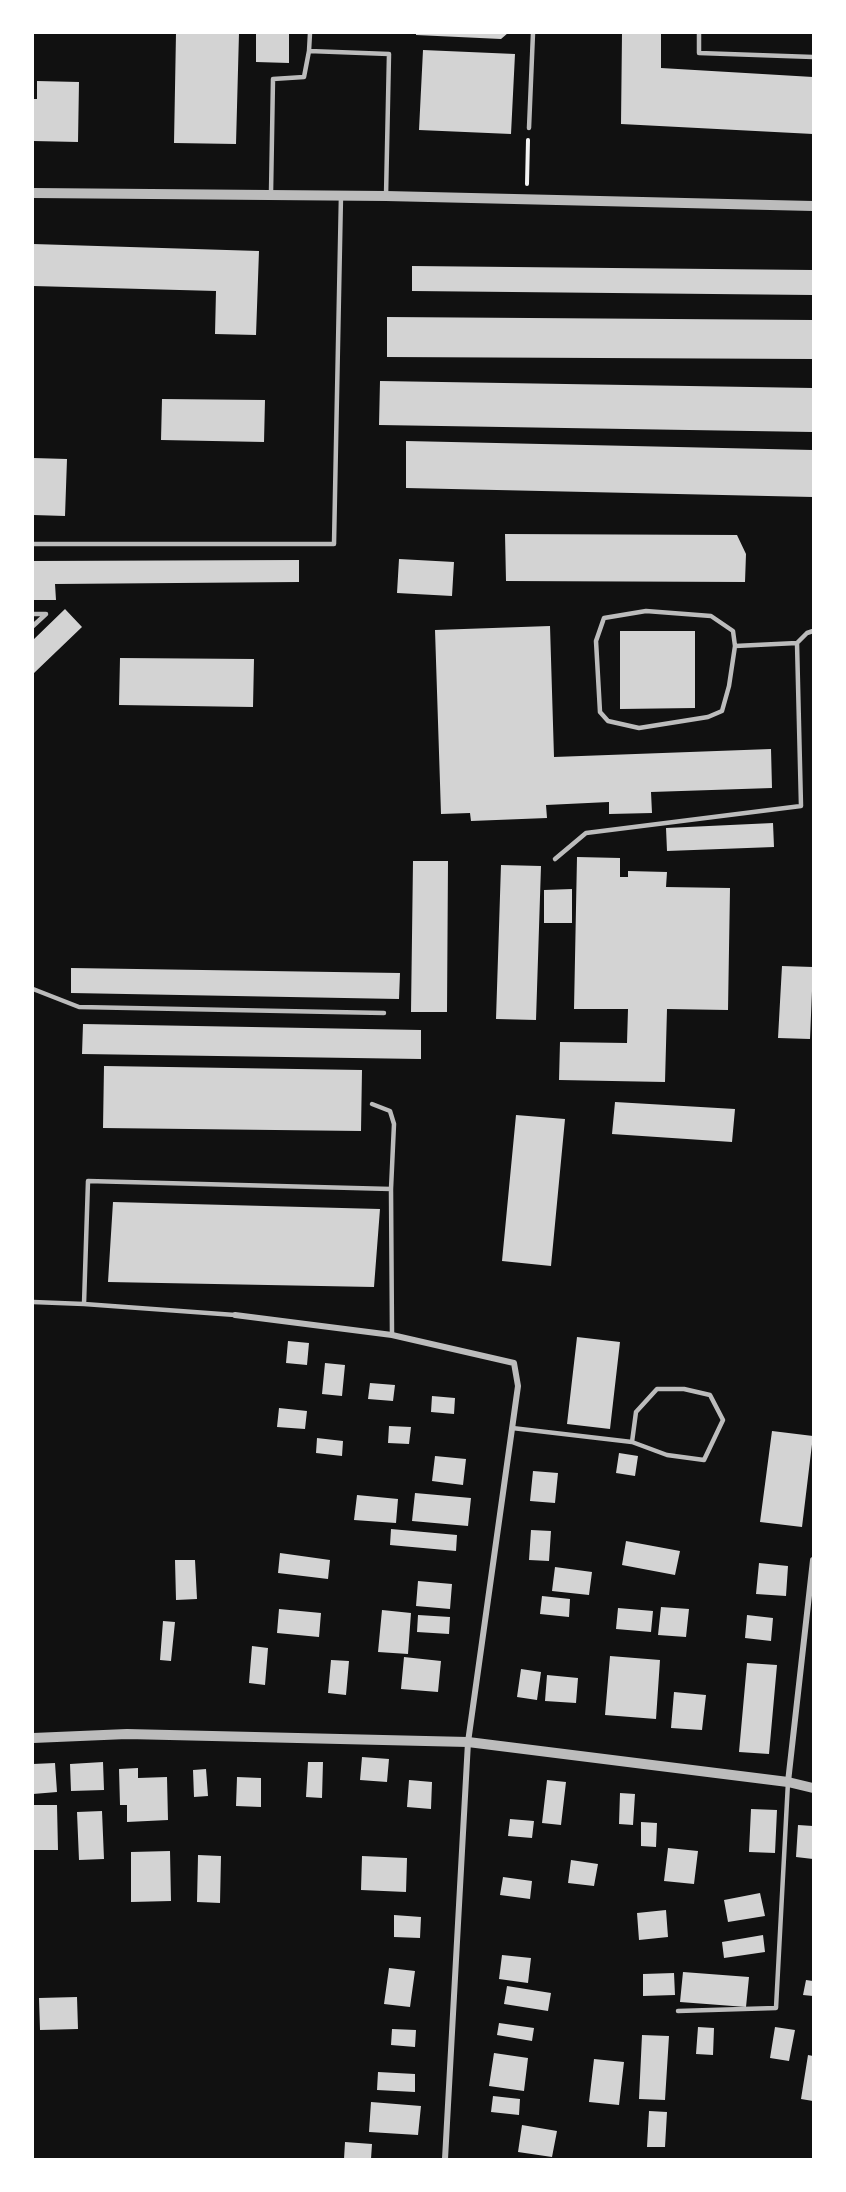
<!DOCTYPE html>
<style>
body{margin:0}
#map{position:relative;width:846px;height:2192px;overflow:hidden;background:#111;font-family:Roboto,sans-serif}
canvas{display:block}
.frame{position:absolute;inset:0;border:34px solid #fff;pointer-events:none}
</style>
<div id="map">
<canvas width="846" height="2192"></canvas>
<div class="frame"></div>
</div>
<script>
const context = document.querySelector('canvas').getContext('2d');
context.lineJoin = 'round';
function fillPath(path, color) { context.fillStyle = color; context.fill(path, 'evenodd'); }
const poly = rows => new Path2D(rows.map(r => 'M' + r).join(''));
function strokePath(path, color, width, dash) { context.strokeStyle = color; context.lineWidth = width; context.lineCap = dash ? 'butt' : 'round'; context.setLineDash(dash || []); context.stroke(path); }
const building = poly([
 [176,33,239,33,236,144,174,143],
 [256,33,289,33,289,63,256,62],
 [416,33,508,33,501,39,416,35],
 [622,33,661,33,661,68,813,77,813,134,621,124],
 [423,50,515,54,511,134,419,130],
 [37,81,79,82,78,142,33,141,33,99,37,99],
 [33,244,259,251,256,335,215,334,216,291,33,286],
 [412,266,813,270,813,295,412,291],
 [387,317,813,320,813,359,387,357],
 [380,381,813,388,813,432,379,425],
 [162,399,265,400,264,442,161,440],
 [406,441,813,450,813,497,406,488],
 [33,458,67,459,65,516,33,515],
 [505,534,737,535,746,554,745,582,506,581],
 [399,559,454,562,452,596,397,593],
 [299,560,299,582,55,584,56,600,33,600,33,561],
 [65,609,82,627,33,674,33,640],
 [550,626,554,757,771,749,772,788,651,792,652,813,609,814,609,802,546,805,547,818,471,821,470,813,441,814,435,630],
 [620,631,695,631,695,708,620,709],
 [120,658,254,659,253,707,119,705],
 [773,823,774,847,667,851,666,828],
 [577,857,620,858,620,877,628,877,628,871,667,872,666,887,730,888,728,1010,667,1009,665,1082,559,1080,560,1042,627,1043,628,1009,574,1009],
 [413,861,448,861,447,1012,411,1012],
 [501,865,541,866,536,1020,496,1019],
 [572,889,572,923,544,923,544,890],
 [782,966,813,967,810,1039,778,1038],
 [71,968,400,973,399,999,71,993],
 [83,1024,421,1030,421,1059,82,1054],
 [104,1066,362,1070,361,1131,103,1128],
 [615,1102,735,1109,732,1142,612,1134],
 [516,1115,565,1119,551,1266,502,1261],
 [113,1202,380,1209,374,1287,108,1282],
 [577,1337,620,1342,610,1429,567,1424],
 [288,1341,309,1343,307,1365,286,1363],
 [325,1363,345,1365,342,1396,322,1394],
 [370,1383,395,1385,393,1401,368,1399],
 [432,1396,455,1398,454,1414,431,1412],
 [279,1408,307,1411,305,1429,277,1427],
 [389,1426,411,1427,409,1444,388,1443],
 [772,1431,813,1436,802,1527,760,1522],
 [317,1438,343,1441,342,1456,316,1453],
 [619,1453,638,1456,635,1476,616,1473],
 [435,1456,466,1459,463,1485,432,1481],
 [533,1471,558,1473,555,1503,530,1501],
 [415,1493,471,1498,468,1526,412,1521],
 [357,1495,398,1499,396,1523,354,1520],
 [391,1529,457,1535,456,1551,390,1545],
 [531,1530,551,1531,549,1561,529,1560],
 [626,1541,680,1551,675,1575,622,1565],
 [280,1553,330,1560,328,1579,278,1573],
 [175,1560,195,1560,197,1599,176,1600],
 [759,1563,788,1566,786,1596,756,1594],
 [555,1567,592,1572,589,1595,552,1591],
 [418,1581,452,1584,450,1609,416,1606],
 [542,1596,570,1599,569,1617,540,1614],
 [661,1607,689,1609,686,1637,658,1635],
 [618,1608,653,1611,651,1632,616,1629],
 [279,1609,321,1613,319,1637,277,1633],
 [382,1610,411,1613,408,1654,378,1652],
 [418,1615,450,1617,449,1634,417,1632],
 [747,1615,773,1618,771,1641,745,1638],
 [163,1621,175,1622,171,1661,160,1660],
 [252,1646,268,1648,265,1685,249,1683],
 [610,1656,660,1660,656,1719,605,1715],
 [404,1657,441,1661,438,1692,401,1689],
 [331,1660,349,1661,346,1695,328,1693],
 [747,1663,777,1665,769,1754,739,1752],
 [521,1669,541,1672,537,1700,517,1697],
 [547,1675,578,1678,576,1703,545,1701],
 [674,1692,706,1695,702,1730,671,1728],
 [362,1757,389,1759,387,1782,360,1780],
 [103,1762,104,1790,71,1791,70,1764],
 [308,1762,323,1762,322,1798,306,1797],
 [55,1763,57,1792,33,1794,33,1764],
 [138,1768,138,1778,167,1777,168,1820,127,1822,127,1805,120,1805,119,1769],
 [206,1769,208,1796,194,1797,193,1770],
 [237,1777,261,1778,261,1807,236,1806],
 [409,1780,432,1782,431,1809,407,1807],
 [547,1780,566,1782,561,1825,542,1823],
 [620,1793,635,1794,633,1825,619,1824],
 [33,1805,57,1805,58,1850,33,1850],
 [751,1809,777,1810,775,1853,749,1852],
 [102,1811,104,1859,79,1860,77,1812],
 [510,1819,534,1821,532,1838,508,1836],
 [641,1822,657,1823,656,1847,641,1846],
 [798,1825,813,1826,813,1859,796,1857],
 [668,1848,698,1851,694,1884,664,1881],
 [170,1851,171,1901,131,1902,131,1852],
 [198,1855,221,1856,220,1903,197,1902],
 [362,1856,407,1858,406,1892,361,1890],
 [571,1860,598,1864,594,1886,568,1883],
 [503,1877,532,1881,530,1899,500,1895],
 [760,1893,765,1916,728,1922,724,1900],
 [666,1910,668,1937,639,1940,637,1913],
 [394,1915,421,1917,420,1938,394,1937],
 [763,1935,765,1952,724,1958,722,1942],
 [502,1955,531,1958,528,1983,499,1979],
 [389,1968,415,1971,410,2007,384,2004],
 [683,1972,749,1977,746,2007,680,2002],
 [674,1973,675,1995,643,1996,643,1974],
 [806,1980,813,1981,813,1996,803,1995],
 [507,1986,551,1993,548,2011,504,2004],
 [77,1997,78,2029,40,2030,39,1998],
 [499,2023,534,2028,532,2041,497,2035],
 [698,2027,714,2028,713,2055,696,2054],
 [775,2027,795,2030,789,2061,770,2058],
 [392,2029,416,2030,415,2047,391,2045],
 [642,2035,669,2036,665,2100,639,2099],
 [494,2053,528,2058,524,2091,489,2086],
 [808,2055,813,2056,813,2101,801,2099],
 [594,2059,624,2062,619,2105,589,2102],
 [378,2072,415,2074,415,2092,377,2090],
 [493,2096,520,2099,519,2115,491,2112],
 [371,2102,421,2106,418,2135,369,2132],
 [649,2111,667,2112,665,2147,647,2147],
 [522,2125,557,2131,552,2157,518,2152],
 [345,2142,372,2144,371,2159,344,2159]
]);
const path = poly([
 [527,184,528,140]
]);
const service = poly([
 [699,33,699,53,813,57],
 [309,51,389,54,386,196],
 [529,128,533,33],
 [271,193,273,79,304,77,309,51,310,33],
 [33,544,334,544,341,195],
 [33,614,46,614,33,626],
 [735,646,733,631,711,616,646,611,604,618,596,641,600,712,608,721,639,728,708,717,722,711,729,686,735,646,797,643],
 [555,859,586,833,801,806,797,643,807,633,813,631],
 [33,989,79,1007,384,1013],
 [372,1104,390,1111,394,1124,391,1189,392,1335],
 [33,1302,84,1304],
 [235,1315,84,1304,88,1181,391,1189],
 [512,1428,632,1442,667,1455,704,1460,723,1420,710,1395,684,1389,657,1389,636,1412,632,1442],
 [678,2011,776,2008,788,1782]
]);
const minor = poly([
 [235,1315,392,1335,514,1363,518,1386,468,1742,445,2159],
 [788,1782,813,1560]
]);
const tertiary = poly([
 [33,193,386,196,813,206],
 [33,1738,127,1734,468,1742,788,1782,813,1788]
]);
fillPath(building, '#d3d3d3');
strokePath(path, '#f5f5f5', 4);
strokePath(service, '#bcbcbc', 4.5);
strokePath(minor, '#bcbcbc', 6);
strokePath(tertiary, '#bcbcbc', 10);
</script>
